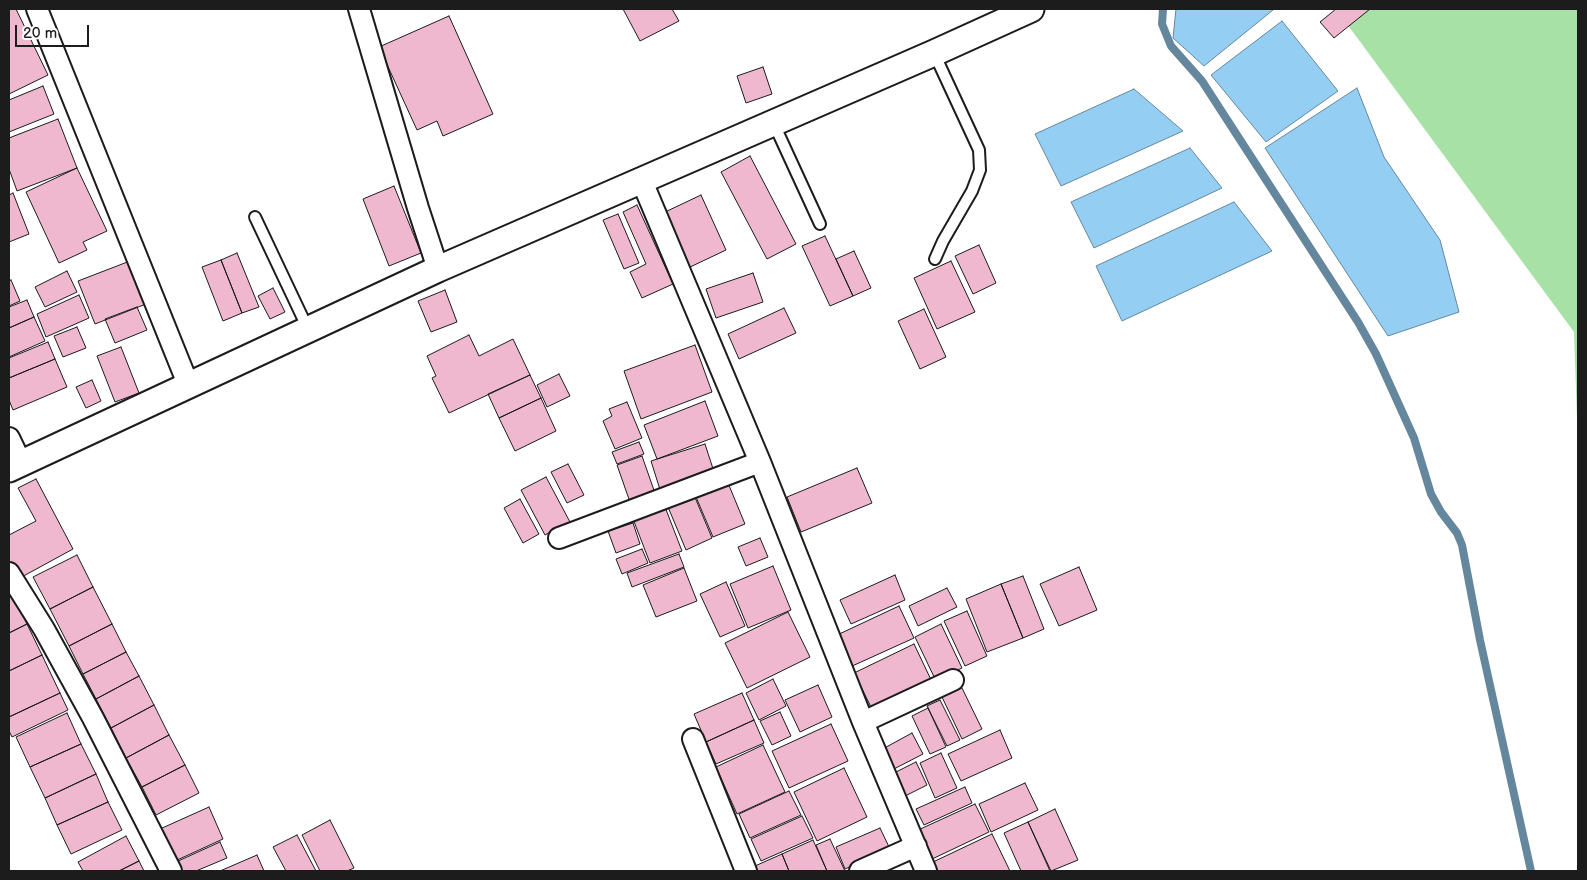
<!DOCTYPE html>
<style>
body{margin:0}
#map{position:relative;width:1587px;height:880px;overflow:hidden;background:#fff;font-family:"Balsamiq Sans",sans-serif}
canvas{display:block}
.frame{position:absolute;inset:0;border:10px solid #1c1c1c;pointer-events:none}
.scale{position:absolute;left:15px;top:25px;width:74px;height:22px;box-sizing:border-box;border:2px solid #1c1c1c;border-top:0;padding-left:6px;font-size:15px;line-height:18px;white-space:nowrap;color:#1c1c1c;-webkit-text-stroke:4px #fff;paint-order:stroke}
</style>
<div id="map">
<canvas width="1587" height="880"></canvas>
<div class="frame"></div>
<div class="scale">20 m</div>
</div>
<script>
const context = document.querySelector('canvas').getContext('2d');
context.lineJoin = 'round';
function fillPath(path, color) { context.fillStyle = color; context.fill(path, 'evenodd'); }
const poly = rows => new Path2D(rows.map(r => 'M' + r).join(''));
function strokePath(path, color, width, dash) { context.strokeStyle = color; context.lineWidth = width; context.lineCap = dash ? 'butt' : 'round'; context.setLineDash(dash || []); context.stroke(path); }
const green = poly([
 [1336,9,1578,9,1578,448,1574,332]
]);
const water = poly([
 [1176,9,1272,9,1273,10,1204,66,1173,38,1176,9],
 [1282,21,1338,91,1266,142,1211,75,1282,21],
 [1357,88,1384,157,1440,240,1459,312,1388,336,1265,148,1357,88],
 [1134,89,1183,131,1061,186,1035,134,1134,89],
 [1190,148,1222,188,1094,248,1071,202,1190,148],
 [1234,202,1272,251,1122,321,1096,266,1234,202]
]);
const stream = poly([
 [1163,9,1162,24,1171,46,1202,81,1358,322,1376,354,1414,438,1431,494,1441,512,1457,533,1462,545,1480,640,1531,871]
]);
const building = poly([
 [9,9,16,9,48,75,9,94,9,9],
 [623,9,672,9,679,21,640,41,623,9],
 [1336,9,1370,9,1334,38,1320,22,1336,9],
 [449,16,493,114,443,136,437,121,417,130,379,47,449,16],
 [763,67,772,94,746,103,737,76,763,67],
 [43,86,54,114,9,132,9,100,43,86],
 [58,119,77,168,17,191,9,169,9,138,58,119],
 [750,156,796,244,767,259,721,172,750,156],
 [77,168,107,231,83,242,87,250,59,263,26,192,77,168],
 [394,186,421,253,389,266,363,199,394,186],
 [13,193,29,234,9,242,9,195,13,193],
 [701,195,726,250,688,268,663,213,701,195],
 [637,205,673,284,642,298,630,272,646,264,623,212,637,205],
 [618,214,639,263,624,269,603,220,618,214],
 [825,236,853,296,830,306,802,246,825,236],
 [979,245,996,283,973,294,955,256,979,245],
 [854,251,871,288,853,296,836,259,854,251],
 [237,253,259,307,242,313,221,260,237,253],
 [221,260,242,313,223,321,202,267,221,260],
 [130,261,146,304,95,324,78,281,130,261],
 [951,261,975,312,937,329,914,278,951,261],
 [67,271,77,292,45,307,35,287,67,271],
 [753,273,763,302,716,318,706,289,753,273],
 [11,280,20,301,9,306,9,281,11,280],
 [273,288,285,312,270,319,258,296,273,288],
 [445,290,457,322,431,332,418,301,445,290],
 [79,295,89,318,46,337,37,314,79,295],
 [27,300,34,317,9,328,9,307,27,300],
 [137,307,147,330,115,343,105,319,137,307],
 [784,308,796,333,739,359,728,334,784,308],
 [924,309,946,357,920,369,898,321,924,309],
 [34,317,45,341,9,357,9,328,34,317],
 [77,327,86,348,63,357,54,336,77,327],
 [469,335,479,356,513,339,530,375,449,413,432,378,436,376,427,356,469,335],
 [48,342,55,359,9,378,9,358,48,342],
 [695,345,712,392,641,419,624,371,695,345],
 [121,347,139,393,115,402,97,356,121,347],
 [55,359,67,387,13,410,9,400,9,378,55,359],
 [559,374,570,396,547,407,537,385,559,374],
 [530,375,541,398,499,418,488,394,530,375],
 [92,380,101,401,86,408,76,387,92,380],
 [541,398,556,431,515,451,499,418,541,398],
 [705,401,718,436,657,459,644,425,705,401],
 [627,402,642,438,615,449,603,421,612,416,609,409,627,402],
 [639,442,644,454,617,464,612,452,639,442],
 [705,444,716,478,662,496,651,461,705,444],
 [642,456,656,496,631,505,617,465,642,456],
 [568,464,584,495,567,503,551,472,568,464],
 [857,468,872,503,801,532,787,497,857,468],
 [546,477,570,522,545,535,521,490,546,477],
 [36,479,73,549,18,579,9,561,9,535,36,521,18,488,36,479],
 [728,483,745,524,713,537,696,497,728,483],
 [694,495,712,538,686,550,668,507,694,495],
 [520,499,539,534,523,543,504,508,520,499],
 [665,507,682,551,650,563,633,519,665,507],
 [633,523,640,544,616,553,608,531,633,523],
 [760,538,768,557,746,566,738,547,760,538],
 [642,549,648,563,622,574,616,559,642,549],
 [679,554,684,567,632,587,627,573,679,554],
 [77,555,93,587,50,609,33,577,77,555],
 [773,566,791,610,748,628,730,584,773,566],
 [1079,567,1097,610,1059,626,1040,584,1079,567],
 [684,568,697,601,656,617,643,585,684,568],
 [895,575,905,600,851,624,840,600,895,575],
 [1023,576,1044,629,1023,638,1001,584,1023,576],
 [726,582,745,626,720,637,700,594,726,582],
 [1001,584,1023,638,987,652,966,599,1001,584],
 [93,587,112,624,69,646,50,609,93,587],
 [947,588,957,607,918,626,909,606,947,588],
 [13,595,27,624,9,633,9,597,13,595],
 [899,606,914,638,850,667,835,636,899,606],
 [967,611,987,656,965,666,944,621,967,611],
 [788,612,810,657,747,688,725,643,788,612],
 [27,624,42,655,9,671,9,633,27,624],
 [112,624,126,652,83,674,69,646,112,624],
 [941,624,962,668,936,681,915,637,941,624],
 [914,644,934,686,875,715,854,673,914,644],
 [126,652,139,676,96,699,83,674,126,652],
 [42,655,60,693,9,717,9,671,42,655],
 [139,676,154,705,111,728,96,699,139,676],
 [773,679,786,706,759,720,746,693,773,679],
 [818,685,832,717,800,732,785,700,818,685],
 [962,688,982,729,962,739,942,697,962,688],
 [60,693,68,710,12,737,9,731,9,717,60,693],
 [742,693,754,720,706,742,694,714,742,693],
 [940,700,960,740,947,746,927,706,940,700],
 [154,705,169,735,126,758,111,728,154,705],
 [928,708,946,747,930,754,912,716,928,708],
 [780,712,791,736,772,745,760,721,780,712],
 [67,713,81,744,30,767,16,737,67,713],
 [754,720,764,743,716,764,706,742,754,720],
 [831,724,848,761,789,788,772,751,831,724],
 [1000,730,1012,758,961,781,948,754,1000,730],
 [912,733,923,754,890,771,879,751,912,733],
 [169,735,185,765,142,787,126,758,169,735],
 [81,744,96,774,45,798,30,767,81,744],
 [763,745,785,792,737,814,716,767,763,745],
 [941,753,957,788,935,798,920,763,941,753],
 [916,762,927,785,903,797,892,774,916,762],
 [185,765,199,793,156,815,142,787,185,765],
 [844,768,867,817,817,841,794,792,844,768],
 [96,774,108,802,57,825,45,798,96,774],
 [1025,783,1038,810,991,832,979,804,1025,783],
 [965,787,972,803,924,825,916,809,965,787],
 [789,791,801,815,750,838,739,814,789,791],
 [108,802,122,830,71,854,57,825,108,802],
 [975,804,989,832,930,860,916,831,975,804],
 [209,807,223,839,175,861,160,829,209,807],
 [1055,809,1078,860,1051,871,1028,822,1055,809],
 [802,816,813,838,761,861,751,839,802,816],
 [330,820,354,868,347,871,320,871,302,835,330,820],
 [1028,822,1050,871,1021,871,1004,833,1028,822],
 [880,828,890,849,845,869,836,847,880,828],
 [992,834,1010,871,938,871,933,862,992,834],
 [297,835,316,871,286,871,273,847,297,835],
 [126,836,139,861,119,871,83,871,78,862,126,836],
 [830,839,845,871,827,871,816,845,830,839],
 [813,840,827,871,789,871,782,854,813,840],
 [220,842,227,858,196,871,180,871,176,862,220,842],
 [782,854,789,871,757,871,755,866,782,854],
 [257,855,264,871,220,871,257,855],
 [139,861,144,871,119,871,139,861]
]);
const service = poly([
 [934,53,979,150,980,170,972,191,943,241,935,259],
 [774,124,820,224],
 [255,217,308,329]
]);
const minor = poly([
 [37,9,188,384],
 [359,9,418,208,438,269],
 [641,179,760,462,863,722,926,871],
 [9,438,21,463],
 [559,538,760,462],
 [9,573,44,629,93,718,171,871],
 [863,722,953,680],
 [693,739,746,871],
 [860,871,916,846]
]);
const tertiary = poly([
 [9,469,438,269,934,53,1031,9]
]);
fillPath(green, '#a7e1a6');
fillPath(water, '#94cef3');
strokePath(water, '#64879d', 1);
strokePath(stream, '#64879d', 8);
fillPath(building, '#efb8cf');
strokePath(building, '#1c1c1c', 1);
strokePath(service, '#1c1c1c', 14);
strokePath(minor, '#1c1c1c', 24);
strokePath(tertiary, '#1c1c1c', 29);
strokePath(service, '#fff', 10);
strokePath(minor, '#fff', 20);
strokePath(tertiary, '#fff', 25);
</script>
